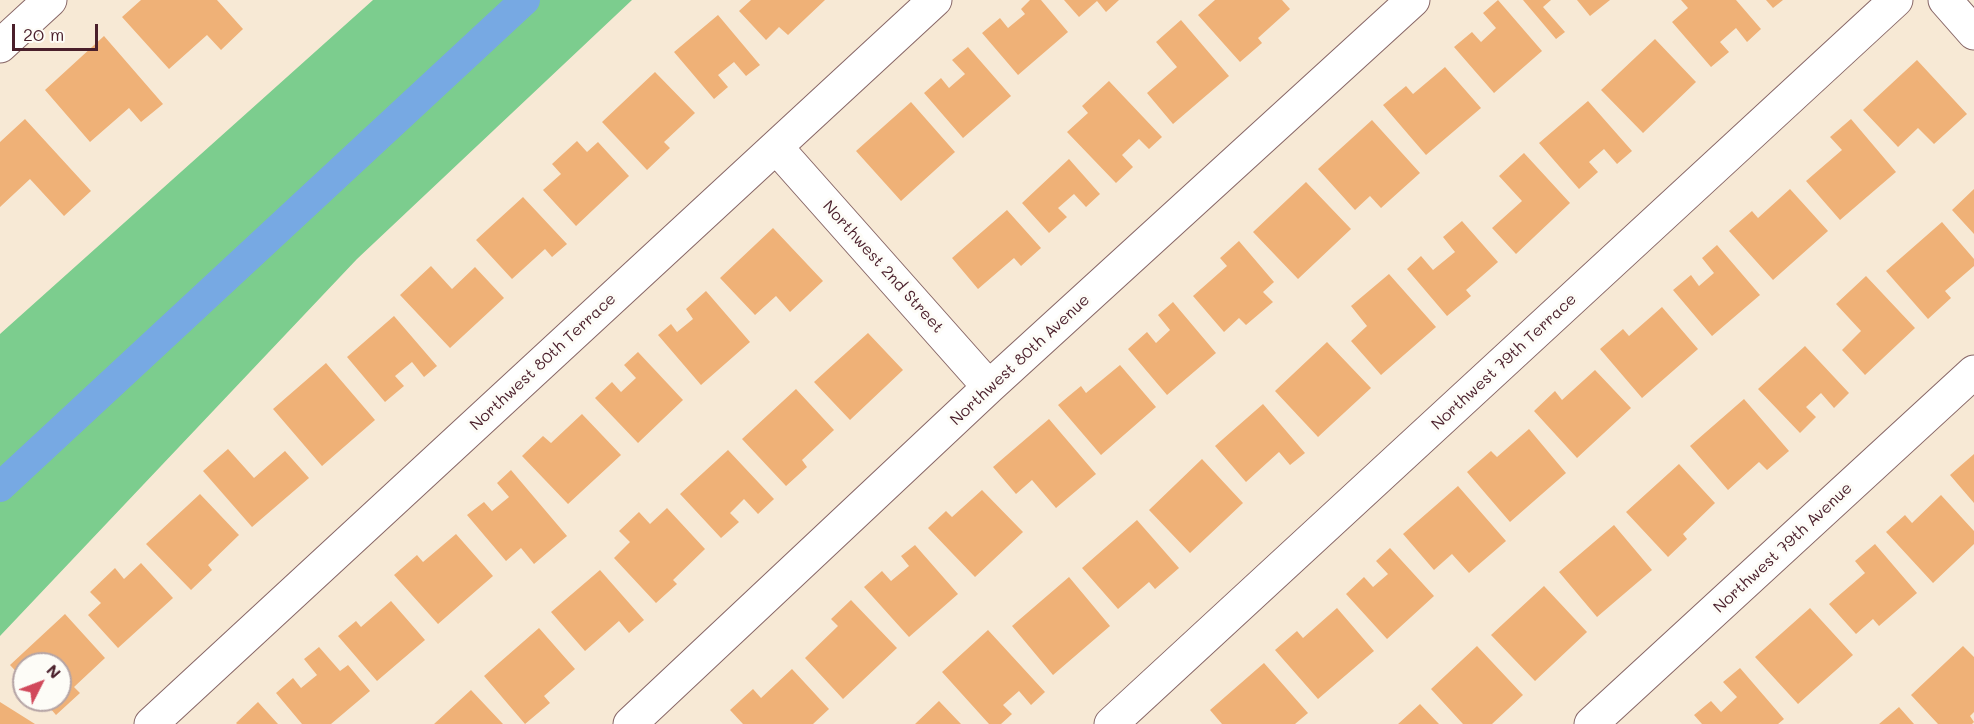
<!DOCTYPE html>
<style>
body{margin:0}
#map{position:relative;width:1974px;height:724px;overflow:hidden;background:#f7e9d5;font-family:Mali,sans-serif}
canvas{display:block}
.north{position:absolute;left:12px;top:652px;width:60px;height:60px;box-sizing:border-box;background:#fdfcf7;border:2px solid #b5a4a5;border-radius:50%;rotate:48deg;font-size:16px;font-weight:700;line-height:24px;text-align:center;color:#4a1f2b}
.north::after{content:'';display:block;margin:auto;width:21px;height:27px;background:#d1495b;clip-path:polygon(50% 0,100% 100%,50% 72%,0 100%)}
.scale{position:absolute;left:12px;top:24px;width:86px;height:27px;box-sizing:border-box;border:3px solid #4a1f2b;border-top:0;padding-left:8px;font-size:18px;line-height:21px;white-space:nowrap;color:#4a1f2b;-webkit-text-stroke:4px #fdfcf7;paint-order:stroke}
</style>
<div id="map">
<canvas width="1974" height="724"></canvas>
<div class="north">N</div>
<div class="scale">20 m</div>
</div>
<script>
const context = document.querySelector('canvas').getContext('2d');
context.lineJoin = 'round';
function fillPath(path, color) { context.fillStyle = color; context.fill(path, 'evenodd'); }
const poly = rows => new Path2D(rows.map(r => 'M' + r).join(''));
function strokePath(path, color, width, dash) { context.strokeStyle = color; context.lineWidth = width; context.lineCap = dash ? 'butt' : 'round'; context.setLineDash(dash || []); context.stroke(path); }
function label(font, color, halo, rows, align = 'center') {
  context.font = font + ' Mali,sans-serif'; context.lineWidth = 6; context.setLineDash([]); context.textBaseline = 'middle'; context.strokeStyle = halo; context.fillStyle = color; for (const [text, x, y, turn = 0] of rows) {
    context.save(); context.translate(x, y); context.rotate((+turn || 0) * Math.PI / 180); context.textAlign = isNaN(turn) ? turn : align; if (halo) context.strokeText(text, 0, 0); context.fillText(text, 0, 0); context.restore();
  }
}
const green = poly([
 [373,0,632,0,357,259,0,636,0,334]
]);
const canal = poly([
 [0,487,525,0]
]);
const building = poly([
 [141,0,217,0,243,29,221,50,207,35,169,69,122,17],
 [751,0,825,0,788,35,779,27,766,40,739,11],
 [1030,0,1041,0,1068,32,1018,75,982,33,1000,18,1008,28,1025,14,1021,9],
 [1064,0,1119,0,1106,12,1097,1,1079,17],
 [1215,0,1282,0,1290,9,1258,38,1262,43,1240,62,1198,15],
 [1498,0,1542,51,1494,93,1454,47,1472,32,1481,42,1496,28,1483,13],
 [1523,0,1551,0,1543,7,1565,32,1556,39],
 [1577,0,1610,0,1590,16],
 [1681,0,1736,0,1761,29,1747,42,1736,28,1720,42,1729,52,1711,67,1672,22,1688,8],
 [1766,0,1783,0,1773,8],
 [718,15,760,65,746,76,734,62,718,75,728,87,714,99,674,52],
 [1181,20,1229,76,1173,124,1147,93,1177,67,1156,42],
 [104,36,163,104,141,122,129,108,90,142,45,90],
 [1655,39,1696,82,1643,133,1601,90],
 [968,47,1011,96,963,138,924,93,941,78,949,88,965,74,952,60],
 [1917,60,1967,114,1934,144,1918,128,1898,147,1863,110],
 [1445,67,1481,108,1426,155,1383,105,1406,86,1413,94],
 [655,72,695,113,664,142,670,148,647,170,602,122],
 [1109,81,1162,137,1149,149,1139,139,1122,155,1133,167,1116,183,1067,132,1088,113,1082,106],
 [1588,101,1632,151,1617,164,1604,149,1589,162,1598,172,1579,189,1539,143],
 [911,102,955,152,901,201,856,151],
 [25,119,91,191,64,216,30,179,0,207,0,142],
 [1851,119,1896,172,1840,220,1806,181,1842,150,1830,137],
 [1372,120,1420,173,1381,208,1370,196,1355,210,1318,169],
 [577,141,587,152,598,142,629,176,576,226,543,190,561,174,552,164],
 [1524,153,1570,203,1516,254,1492,228,1522,201,1499,176],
 [1069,159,1100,194,1086,207,1074,194,1058,208,1067,217,1049,233,1022,203],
 [1306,182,1351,229,1298,279,1253,232],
 [1790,189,1828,231,1773,280,1729,231,1752,211,1758,218],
 [1974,189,1974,234,1952,210],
 [523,197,567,244,552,257,545,249,512,279,476,240],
 [1007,210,1041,248,1021,266,1014,258,978,289,952,258],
 [1462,221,1498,262,1466,290,1471,296,1447,316,1407,269,1421,256,1433,270,1455,252,1443,237],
 [1942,222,1974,259,1974,266,1945,291,1951,298,1928,319,1886,271],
 [773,228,823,281,790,312,776,296,755,315,720,278],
 [1239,241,1274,282,1263,292,1273,302,1246,325,1239,318,1224,332,1193,296,1227,266,1220,258],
 [1717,245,1760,295,1712,336,1673,290,1691,275,1699,286,1714,273,1702,258],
 [431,266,452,289,475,267,504,298,450,348,400,295],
 [1389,274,1436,327,1381,375,1351,341,1367,326,1351,306],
 [1866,276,1915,328,1865,375,1842,350,1861,331,1836,304],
 [706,291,750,342,701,385,658,335,671,324,677,332,693,319,686,309],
 [1173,302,1216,353,1167,395,1128,349,1147,332,1156,343,1170,330,1158,315],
 [1662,307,1698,349,1642,398,1600,349,1623,329,1629,336],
 [394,316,437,366,424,377,412,362,395,376,404,386,385,402,347,357],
 [868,333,903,370,850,420,814,382],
 [1327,342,1371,388,1318,437,1275,391],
 [1805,346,1849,393,1834,408,1821,393,1806,407,1816,417,1800,433,1758,389],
 [638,352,683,400,638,443,595,398,612,382,621,392,636,378,624,365],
 [326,363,375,420,322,466,273,409],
 [1120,365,1156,407,1101,455,1058,405,1081,386,1086,393],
 [1595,370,1631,408,1577,458,1534,411,1555,391,1562,400],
 [796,389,834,430,802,460,807,467,786,486,742,439],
 [1744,399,1789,451,1767,470,1759,462,1728,490,1690,446],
 [1263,404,1305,453,1290,465,1279,452,1246,482,1215,446],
 [582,414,621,455,568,504,522,456,543,436,551,443],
 [1049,419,1096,474,1056,508,1032,480,1016,494,993,467],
 [1529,429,1566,473,1510,522,1467,472,1491,451,1497,457],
 [228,449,254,478,285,451,309,478,252,527,203,471],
 [728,450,774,499,758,514,744,499,730,513,739,522,721,538,680,494],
 [1974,454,1974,503,1950,475],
 [1202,459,1243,503,1190,553,1149,510],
 [1679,464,1715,503,1683,534,1687,539,1668,557,1626,512],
 [511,470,567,536,534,564,521,548,506,561,467,515,484,502,492,511,509,497,497,483],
 [1458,486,1506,541,1469,573,1452,554,1434,570,1403,534],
 [982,490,1023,532,975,577,928,528,946,511,952,517],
 [200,494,239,535,208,565,212,570,191,590,146,544],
 [1941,495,1974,531,1974,544,1933,583,1886,532,1905,515,1912,523],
 [667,508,705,549,673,580,677,584,656,603,614,558,630,542,619,531,639,512,650,524],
 [1137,520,1179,568,1155,589,1149,582,1118,609,1082,568],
 [1614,525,1652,570,1597,617,1559,572],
 [456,534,493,576,438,624,394,575,417,555,423,562],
 [1875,544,1917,593,1879,626,1873,619,1856,634,1829,604,1865,573,1855,561],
 [915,545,958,594,909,637,864,587,882,571,891,581,909,566,901,556],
 [1390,548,1434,596,1387,639,1346,594,1364,577,1373,587,1388,574,1376,561],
 [141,563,173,598,118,648,88,615,101,603,90,592,115,568,124,579],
 [600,570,644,620,629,633,619,621,585,651,551,612],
 [1069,577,1110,626,1053,675,1012,626],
 [1544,586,1587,632,1535,681,1491,635],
 [851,600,897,648,843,699,805,658,838,626,831,619],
 [391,601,425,640,377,681,338,636,356,621,361,627],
 [1337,608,1374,651,1318,699,1275,650,1297,631,1303,638],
 [1810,608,1853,655,1798,704,1755,657],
 [65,614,105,658,74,687,80,693,56,715,43,700,60,700,60,664,24,664,24,680,10,665],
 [539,628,575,669,544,696,550,703,525,724,484,676],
 [988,630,1045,692,1031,705,1019,691,1003,705,1012,714,1001,724,989,724,942,672],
 [1477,646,1523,695,1492,724,1463,724,1431,689],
 [1963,646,1974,657,1974,712,1970,716,1974,722,1972,724,1938,724,1911,695],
 [319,647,340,671,348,665,370,691,331,724,302,724,276,693,293,678,301,688,317,675,304,659],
 [1264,663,1308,713,1295,724,1222,724,1210,710],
 [1740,668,1784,719,1778,724,1702,724,1694,715,1711,701,1721,712,1737,697,1723,682],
 [792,669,829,709,813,724,743,724,730,710,753,689,761,698],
 [471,690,503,724,434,724],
 [939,701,961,724,915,724],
 [0,702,35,724,0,724],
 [258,702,278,724,237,724,236,723],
 [1420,704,1439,724,1398,724],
 [1899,707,1914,724,1879,724]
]);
const minor = poly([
 [1945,0,1974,33],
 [0,46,50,0],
 [776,147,989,387],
 [151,724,935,0],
 [630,724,989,387,1413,0],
 [1111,724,1896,0],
 [1591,724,1974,372]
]);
const streetNames = [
 ["Northwest 2nd Street",883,267,48],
 ["Northwest 80th Avenue",1020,360,-43],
 ["Northwest 80th Terrace",543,362,-43],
 ["Northwest 79th Terrace",1504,362,-43],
 ["Northwest 79th Avenue",1783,548,-43]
];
fillPath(green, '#7ccd8e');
strokePath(canal, '#77a9e3', 30);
fillPath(building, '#efb177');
strokePath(minor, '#876666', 35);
strokePath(minor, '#fff', 33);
label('16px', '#4a1f2b', '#fdfcf7', streetNames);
</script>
